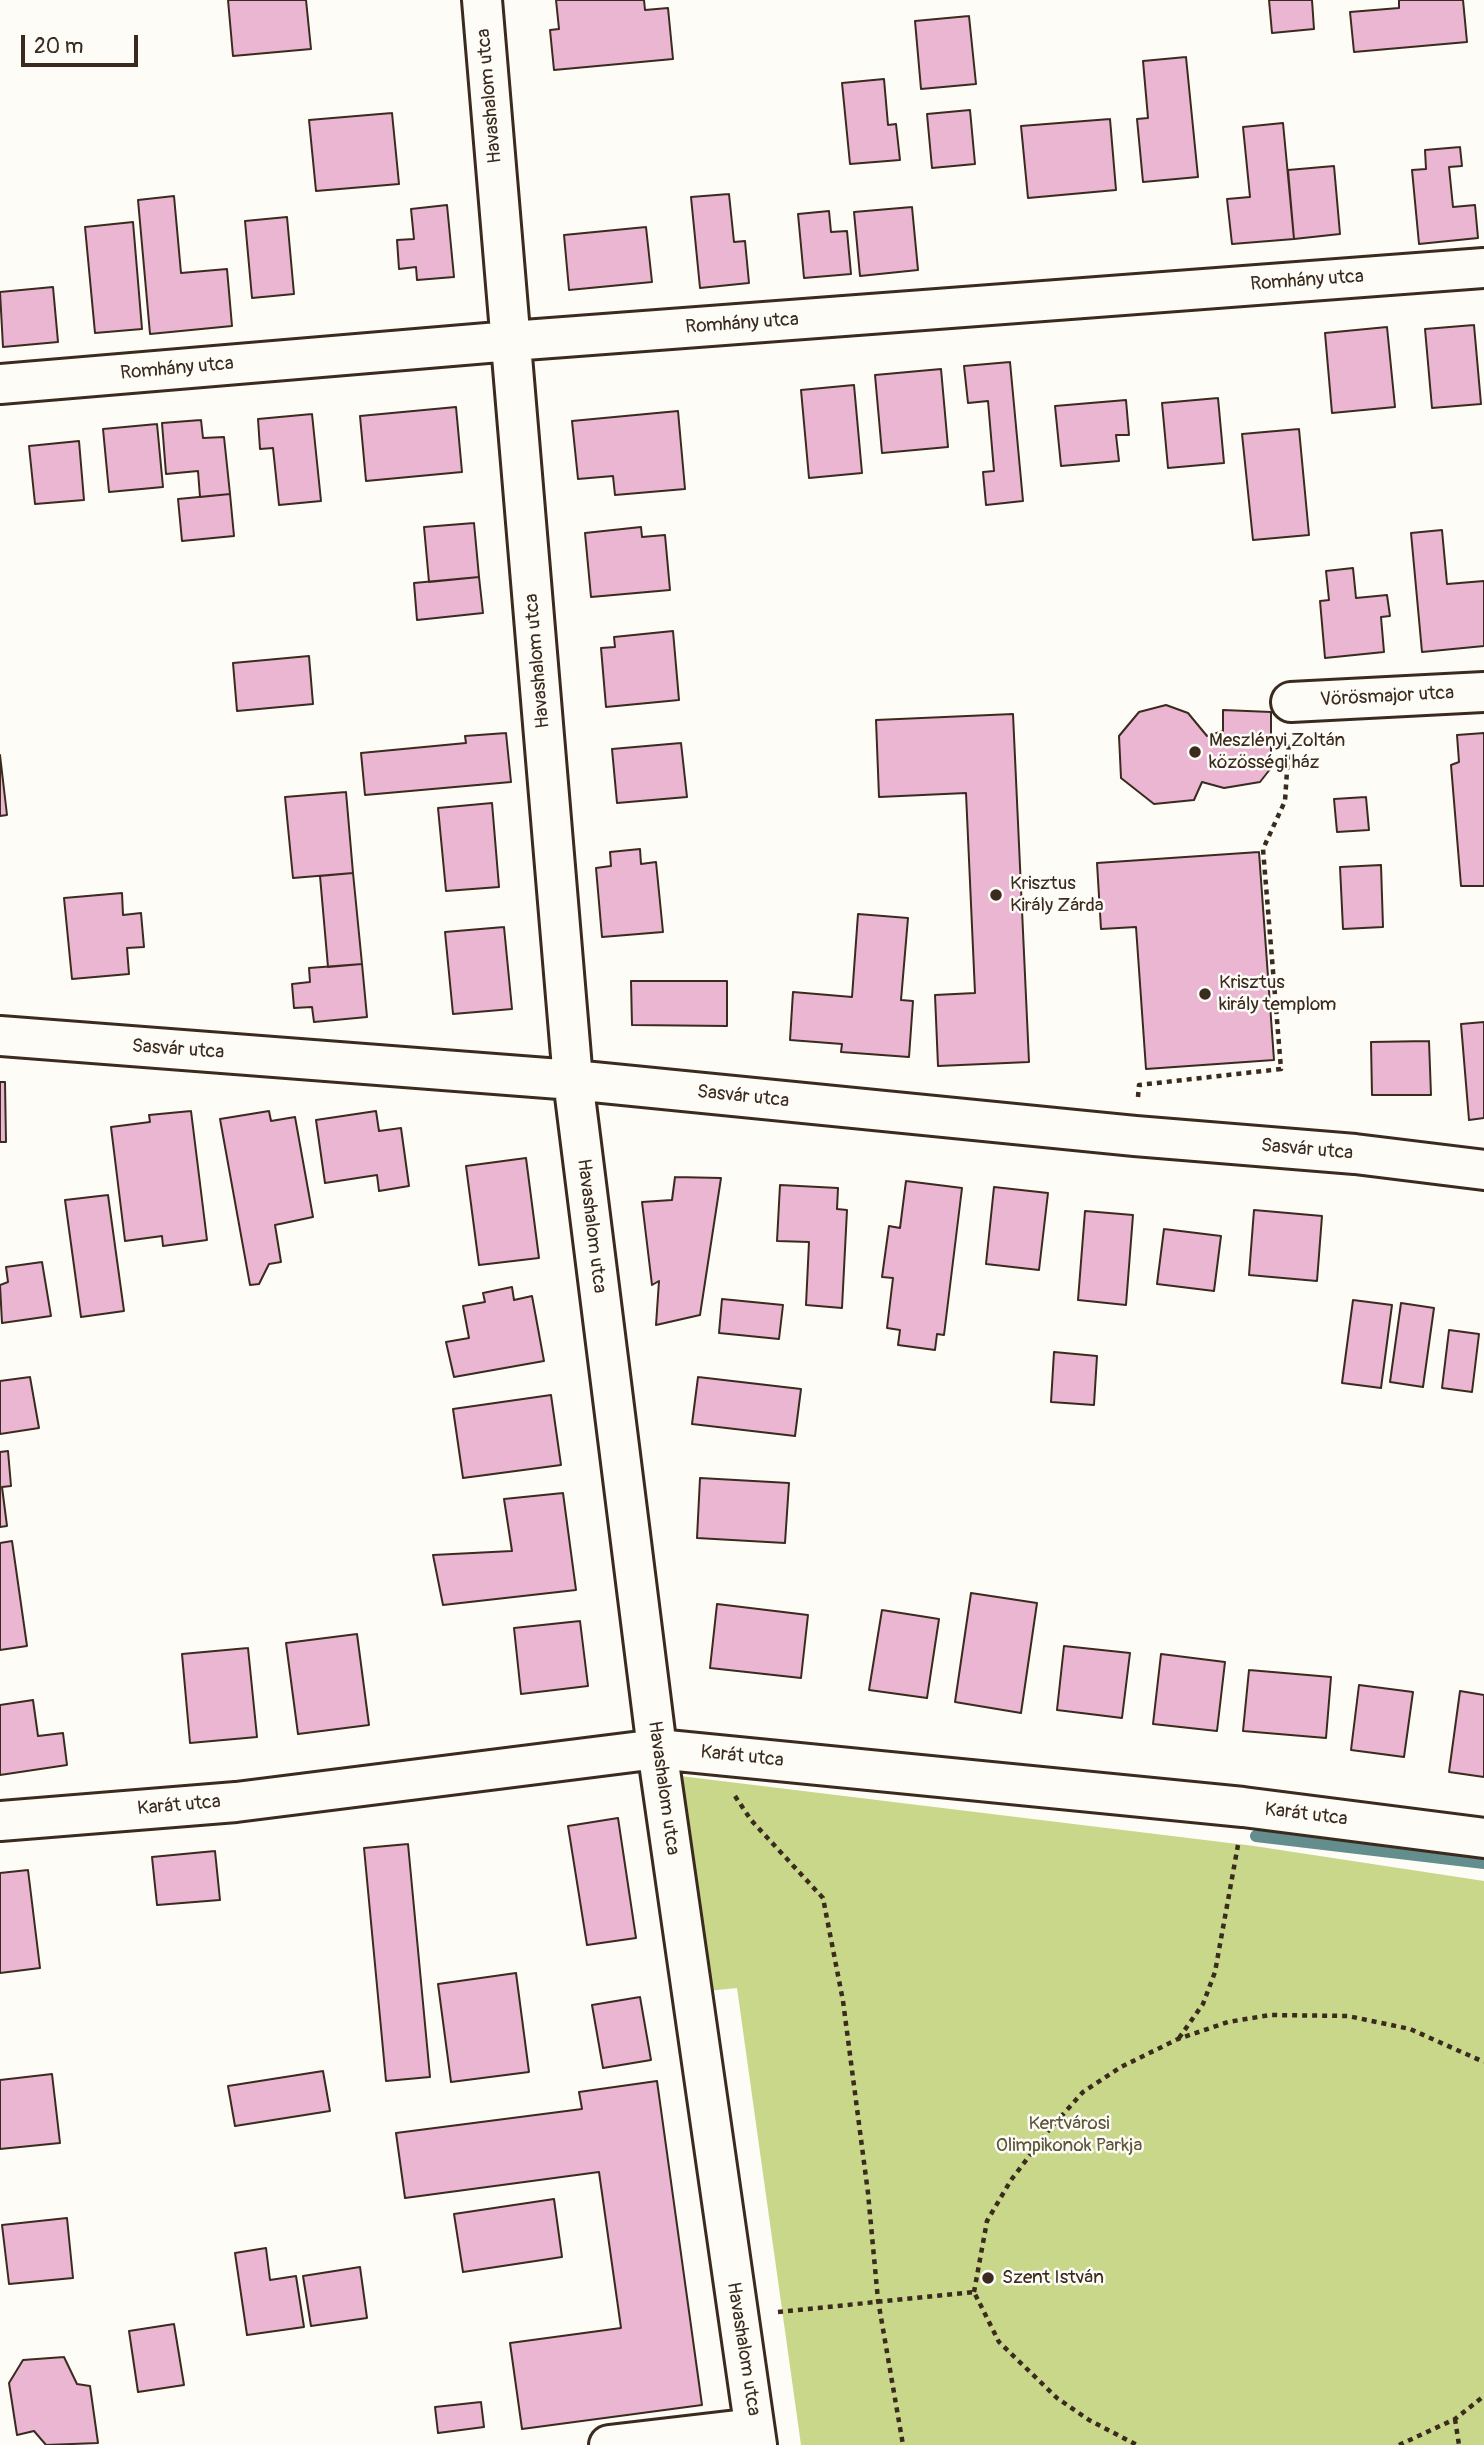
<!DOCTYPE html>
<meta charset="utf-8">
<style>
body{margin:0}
#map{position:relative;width:1484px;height:2445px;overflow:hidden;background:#fdfcf7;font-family:Pangolin,sans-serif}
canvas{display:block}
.scale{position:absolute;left:21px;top:35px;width:117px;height:32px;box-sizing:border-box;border:4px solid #3b2a1e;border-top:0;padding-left:9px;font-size:21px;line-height:24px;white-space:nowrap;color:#3b2a1e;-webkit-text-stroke:5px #fdfcf7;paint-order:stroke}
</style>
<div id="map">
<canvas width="1484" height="2445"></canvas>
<div class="scale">20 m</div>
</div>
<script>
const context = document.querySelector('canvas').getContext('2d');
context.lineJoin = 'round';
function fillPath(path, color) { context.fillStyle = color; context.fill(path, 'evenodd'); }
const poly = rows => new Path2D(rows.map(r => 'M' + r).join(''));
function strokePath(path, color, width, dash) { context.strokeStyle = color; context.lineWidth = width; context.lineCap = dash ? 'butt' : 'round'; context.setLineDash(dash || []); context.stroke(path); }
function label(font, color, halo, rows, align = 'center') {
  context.font = font + ' Pangolin,sans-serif'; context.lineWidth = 5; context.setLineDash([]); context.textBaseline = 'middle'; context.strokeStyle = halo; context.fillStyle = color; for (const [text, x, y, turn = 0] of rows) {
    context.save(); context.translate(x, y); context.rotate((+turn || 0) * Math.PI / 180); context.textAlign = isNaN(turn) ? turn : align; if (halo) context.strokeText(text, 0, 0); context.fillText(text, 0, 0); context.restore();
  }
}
const green = poly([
 [672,1775,1254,1846,1484,1881,1484,2445,801,2445,737,1988,707,1991]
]);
const stream = poly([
 [1256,1836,1484,1863]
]);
const building = poly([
 [228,0,306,0,311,49,233,56,228,0],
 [556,0,644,0,645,10,668,8,673,59,554,70,550,30,559,29,556,0],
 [1269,0,1312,0,1314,29,1272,33,1269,0],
 [1399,0,1463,0,1467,42,1354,52,1350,12,1399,8,1399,0],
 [969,16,976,84,921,89,915,21,969,16],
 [1186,57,1198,177,1143,182,1137,119,1148,118,1143,61,1186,57],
 [884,79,888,125,896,124,900,160,850,164,842,83,884,79],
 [970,110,975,164,932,168,927,114,970,110],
 [392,113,399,184,316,191,309,120,392,113],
 [1110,119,1116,190,1028,198,1021,126,1110,119],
 [1283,123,1294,239,1232,244,1227,199,1250,197,1243,127,1283,123],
 [1460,147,1462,166,1449,167,1453,207,1475,205,1478,238,1419,244,1412,170,1426,169,1425,150,1460,147],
 [1334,166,1340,234,1294,239,1288,170,1334,166],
 [729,194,734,242,745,241,749,283,700,288,691,197,729,194],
 [174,196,181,273,227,269,232,326,150,334,138,200,174,196],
 [447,205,454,277,417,280,416,267,399,269,397,240,414,239,411,209,447,205],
 [912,207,918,270,860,276,854,212,912,207],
 [829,211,831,232,847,231,851,274,804,278,798,214,829,211],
 [287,217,294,294,252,298,245,221,287,217],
 [133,222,142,329,95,333,85,227,133,222],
 [646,227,652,282,569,290,564,235,646,227],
 [53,287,58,342,3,347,0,292,53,287],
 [1474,325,1481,404,1432,408,1425,329,1474,325],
 [1387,327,1395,407,1332,413,1325,333,1387,327],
 [1010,362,1023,501,986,505,983,472,994,471,988,401,968,403,964,366,1010,362],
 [941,369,948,447,882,453,875,375,941,369],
 [854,385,862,473,809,478,801,390,854,385],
 [1218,398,1224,463,1168,468,1162,403,1218,398],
 [1126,400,1129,435,1116,435,1119,461,1061,466,1055,406,1126,400],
 [456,407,462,472,366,481,360,416,456,407],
 [678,411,685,489,615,495,613,476,578,479,572,421,678,411],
 [312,414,321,501,279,505,273,448,260,449,258,419,312,414],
 [201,420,203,438,224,437,230,494,200,497,198,471,166,474,162,423,201,420],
 [157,424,163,487,109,492,103,429,157,424],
 [1299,429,1309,535,1253,540,1242,434,1299,429],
 [79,441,84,500,35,504,29,446,79,441],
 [230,494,234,536,182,541,178,499,230,494],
 [474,523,479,577,429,582,424,527,474,523],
 [641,527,642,537,665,535,670,590,591,597,585,533,641,527],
 [1442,530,1447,584,1484,581,1484,646,1422,652,1411,533,1442,530],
 [1353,568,1356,598,1387,595,1390,616,1381,617,1384,652,1325,658,1320,601,1329,600,1326,571,1353,568],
 [479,577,483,613,417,620,414,583,479,577],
 [673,631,679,700,606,707,601,648,615,647,614,637,673,631],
 [309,656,313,704,237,711,233,663,309,656],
 [1166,705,1188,713,1207,736,1223,731,1223,710,1271,712,1271,768,1260,782,1224,788,1202,782,1194,800,1154,804,1121,778,1119,736,1139,712,1166,705],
 [1013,714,1029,1062,938,1066,935,995,975,993,966,793,879,797,876,720,1013,714],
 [506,733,511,782,365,795,361,753,466,743,465,736,506,733],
 [1484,733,1484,886,1461,886,1451,765,1459,762,1457,735,1484,733],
 [681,743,687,797,617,803,612,749,681,743],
 [0,755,7,815,0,816,0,755],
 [346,792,353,873,293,878,285,797,346,792],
 [1366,797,1369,830,1337,832,1334,799,1366,797],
 [492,803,499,887,446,891,438,808,492,803],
 [640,849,641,864,656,862,663,932,602,937,596,868,611,866,610,852,640,849],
 [1259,852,1274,1060,1146,1069,1136,927,1101,929,1097,863,1259,852],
 [1381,865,1383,927,1343,929,1340,867,1381,865],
 [353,873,362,964,328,967,320,876,353,873],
 [122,893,123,915,141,913,144,947,127,948,129,974,72,979,64,898,122,893],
 [858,914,908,918,901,1000,913,1001,909,1057,841,1052,842,1044,790,1040,793,992,852,997,858,914],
 [504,927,512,1009,453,1014,445,932,504,927],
 [362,964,367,1017,314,1022,312,1007,294,1008,292,984,310,982,309,968,362,964],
 [631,981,727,981,727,1026,632,1025,631,981],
 [1484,1022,1484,1118,1469,1120,1461,1024,1484,1022],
 [1429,1041,1431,1095,1372,1095,1371,1042,1429,1041],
 [0,1082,5,1082,6,1142,0,1142,0,1082],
 [191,1111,207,1240,163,1246,162,1236,125,1241,111,1127,150,1122,149,1115,191,1111],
 [269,1111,271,1121,295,1117,313,1217,275,1225,281,1262,269,1264,259,1284,250,1285,220,1119,269,1111],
 [376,1111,379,1131,401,1128,409,1186,379,1191,377,1175,325,1183,316,1120,376,1111],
 [526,1158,539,1258,479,1265,466,1166,526,1158],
 [675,1177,721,1178,700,1315,656,1325,659,1281,652,1285,642,1202,672,1200,675,1177],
 [906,1181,962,1188,944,1335,937,1334,935,1350,898,1345,900,1330,887,1328,893,1278,882,1277,889,1226,900,1228,906,1181],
 [780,1185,838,1188,837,1209,847,1210,842,1308,806,1305,809,1242,777,1241,780,1185],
 [994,1187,1048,1193,1039,1270,986,1264,994,1187],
 [108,1195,124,1311,81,1317,65,1200,108,1195],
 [1254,1210,1322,1216,1317,1281,1249,1275,1254,1210],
 [1085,1211,1133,1215,1126,1305,1078,1300,1085,1211],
 [1164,1229,1221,1236,1214,1291,1157,1284,1164,1229],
 [42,1262,51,1316,2,1323,0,1285,8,1282,6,1267,42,1262],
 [512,1287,514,1300,532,1296,544,1361,454,1377,446,1342,469,1338,463,1306,485,1302,483,1293,512,1287],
 [722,1299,783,1305,779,1339,719,1333,722,1299],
 [1353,1300,1392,1305,1381,1388,1342,1383,1353,1300],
 [1401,1303,1434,1308,1423,1387,1390,1382,1401,1303],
 [1449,1330,1479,1334,1472,1392,1442,1388,1449,1330],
 [1054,1352,1097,1356,1094,1405,1051,1402,1054,1352],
 [30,1377,39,1428,0,1434,0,1381,30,1377],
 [698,1377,801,1389,795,1436,692,1424,698,1377],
 [551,1395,561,1465,463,1478,453,1409,551,1395],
 [8,1451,11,1486,2,1487,7,1526,0,1527,0,1452,8,1451],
 [700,1478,789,1483,785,1543,697,1538,700,1478],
 [563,1493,576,1590,443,1605,433,1555,512,1551,504,1499,563,1493],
 [12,1541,27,1646,0,1650,0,1543,12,1541],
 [971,1593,1037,1603,1021,1713,955,1702,971,1593],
 [717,1604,808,1615,801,1678,710,1668,717,1604],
 [882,1610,939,1619,927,1698,869,1690,882,1610],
 [580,1621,588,1686,521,1694,514,1628,580,1621],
 [357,1634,369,1725,298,1734,286,1643,357,1634],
 [1064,1646,1130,1653,1122,1718,1057,1710,1064,1646],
 [248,1648,257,1737,190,1743,182,1654,248,1648],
 [1161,1654,1225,1662,1217,1731,1153,1724,1161,1654],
 [1249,1670,1331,1677,1326,1738,1243,1731,1249,1670],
 [1359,1685,1413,1692,1404,1757,1351,1750,1359,1685],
 [1460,1691,1484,1695,1484,1777,1449,1772,1460,1691],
 [33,1700,38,1736,63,1733,67,1765,0,1775,0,1705,33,1700],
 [618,1818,636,1938,587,1945,568,1826,618,1818],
 [408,1844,430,2077,386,2081,364,1848,408,1844],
 [215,1851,220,1900,157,1905,152,1857,215,1851],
 [28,1870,40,1968,0,1973,0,1873,28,1870],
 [516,1973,529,2072,451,2082,438,1984,516,1973],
 [640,1997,651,2060,603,2068,592,2005,640,1997],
 [323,2071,330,2111,235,2126,228,2086,323,2071],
 [52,2074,60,2143,0,2149,0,2080,52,2074],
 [657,2081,702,2405,522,2429,510,2343,621,2328,599,2172,405,2198,396,2133,582,2109,579,2092,657,2081],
 [554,2199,562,2257,463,2272,454,2214,554,2199],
 [67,2218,73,2278,9,2284,2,2225,67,2218],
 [266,2248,270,2280,296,2276,304,2327,247,2335,235,2253,266,2248],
 [360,2267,367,2318,311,2326,303,2276,360,2267],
 [174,2324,184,2385,138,2392,129,2331,174,2324],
 [64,2357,77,2384,90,2386,98,2443,46,2445,34,2431,17,2435,9,2383,23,2360,64,2357],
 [481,2402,484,2427,438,2433,435,2407,481,2402]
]);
const path = poly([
 [1138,1097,1139,1085,1281,1069,1263,849,1285,801,1289,741],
 [735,1796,751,1820,823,1898,843,2001,868,2193,878,2300,903,2445],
 [1179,2038,1203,2004,1215,1972,1238,1845],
 [974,2292,987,2221,1011,2180,1049,2130,1083,2092,1121,2067,1178,2039,1228,2022,1270,2015,1348,2016,1410,2029,1484,2062],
 [778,2312,974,2292,999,2342,1057,2398,1089,2420,1137,2445],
 [1455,2419,1459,2445],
 [1399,2445,1455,2419,1484,2396]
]);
const minor = poly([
 [482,0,573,1080,657,1749,757,2445],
 [0,384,511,341,1484,268],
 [1291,702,1484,692],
 [0,1036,573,1080,1135,1136,1355,1154,1484,1170],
 [0,1821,236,1802,657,1749,1243,1807,1484,1838],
 [609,2445,754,2428]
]);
const markers = [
 [1195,752,7,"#3b2a1e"],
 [996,895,7,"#3b2a1e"],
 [1205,994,7,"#3b2a1e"],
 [988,2278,7,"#3b2a1e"]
];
const streetNames = [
 ["Havashalom utca",490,96,-95],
 ["Romhány utca",1307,281,-4],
 ["Romhány utca",742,324,-4],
 ["Romhány utca",177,369,-5],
 ["Havashalom utca",538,661,-95],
 ["Vörösmajor utca",1387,697,-3],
 ["Sasvár utca",178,1050,4],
 ["Sasvár utca",743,1097,6],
 ["Sasvár utca",1307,1150,5],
 ["Havashalom utca",591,1226,83],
 ["Karát utca",742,1757,6],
 ["Havashalom utca",663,1788,82],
 ["Karát utca",179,1806,-5],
 ["Karát utca",1306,1815,7],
 ["Havashalom utca",743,2349,81]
];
const poiNames = [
 ["Meszlényi Zoltán",1209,741],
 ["közösségi ház",1209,763],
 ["Krisztus",1010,884],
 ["Király Zárda",1010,906],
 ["Krisztus",1219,983],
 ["király templom",1219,1005],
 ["Szent István",1002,2278]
];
const parkNames = [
 ["Kertvárosi",1069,2124],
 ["Olimpikonok Parkja",1069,2146]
];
fillPath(green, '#c9d78a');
strokePath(stream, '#648d8e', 12);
fillPath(building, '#ebb6d2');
strokePath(building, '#3b2a1e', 2);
strokePath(minor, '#3b2a1e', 44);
strokePath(path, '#3b2a1e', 4.5, [5, 5]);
strokePath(minor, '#fdfcf7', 38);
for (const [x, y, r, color] of markers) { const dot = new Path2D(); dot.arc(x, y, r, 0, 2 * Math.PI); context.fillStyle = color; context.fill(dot); strokePath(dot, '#fdfcf7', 2.5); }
label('19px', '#3b2a1e', '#fdfcf7', streetNames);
label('19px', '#3b2a1e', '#fdfcf7', poiNames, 'left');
label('19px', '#5e5539', '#fdfcf7', parkNames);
</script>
